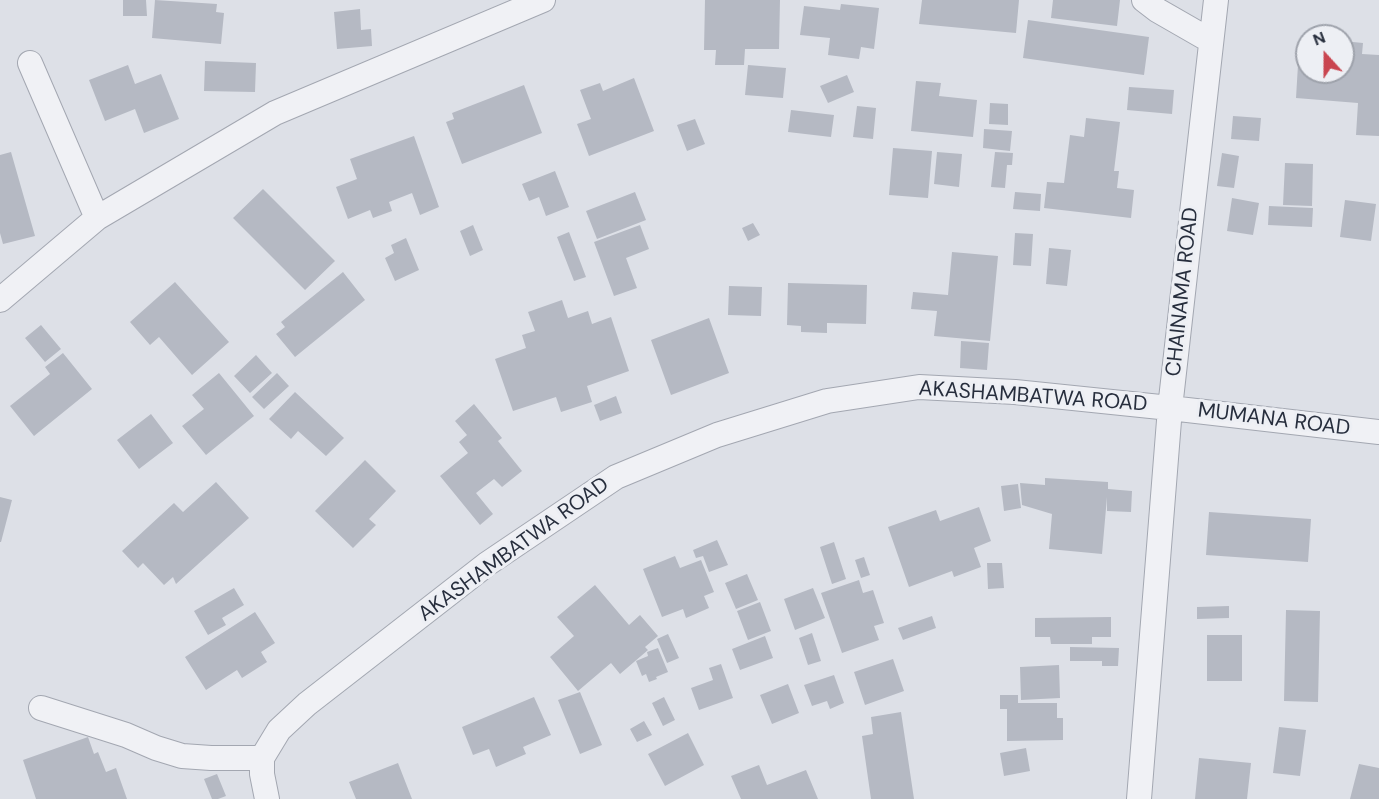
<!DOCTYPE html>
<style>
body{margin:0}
#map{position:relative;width:1379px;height:799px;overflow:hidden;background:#dde0e7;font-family:"DM Sans",sans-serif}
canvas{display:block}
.north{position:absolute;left:1295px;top:24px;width:60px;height:60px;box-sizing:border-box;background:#edeff4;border:2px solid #9ea2ab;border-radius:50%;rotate:339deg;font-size:16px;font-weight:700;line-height:24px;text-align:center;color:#272e3d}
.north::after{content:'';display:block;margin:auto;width:21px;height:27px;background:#c94550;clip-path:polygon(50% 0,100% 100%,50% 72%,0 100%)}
</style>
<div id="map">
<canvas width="1379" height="799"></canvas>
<div class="north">N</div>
</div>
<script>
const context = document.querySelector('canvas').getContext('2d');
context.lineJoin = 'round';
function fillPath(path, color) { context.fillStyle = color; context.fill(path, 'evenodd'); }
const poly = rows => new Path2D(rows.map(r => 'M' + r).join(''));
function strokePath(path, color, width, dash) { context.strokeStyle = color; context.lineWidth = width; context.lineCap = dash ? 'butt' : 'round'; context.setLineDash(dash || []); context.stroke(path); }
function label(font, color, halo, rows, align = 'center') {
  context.font = font + ' "DM Sans",sans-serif'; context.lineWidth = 6; context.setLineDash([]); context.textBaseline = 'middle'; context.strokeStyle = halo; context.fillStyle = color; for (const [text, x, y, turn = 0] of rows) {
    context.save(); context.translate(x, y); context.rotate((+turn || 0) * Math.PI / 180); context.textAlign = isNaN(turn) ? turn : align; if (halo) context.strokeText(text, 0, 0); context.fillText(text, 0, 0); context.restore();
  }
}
const building = poly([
 [123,0,146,0,147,16,123,16],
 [155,0,217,4,216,12,224,13,221,44,152,38],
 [705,0,780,0,779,49,745,49,744,65,715,65,716,50,704,50],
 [922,0,1019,0,1016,33,919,24],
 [1053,0,1120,0,1117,26,1051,18],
 [841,4,879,8,874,49,861,47,859,59,828,55,830,38,800,35,804,6,840,10],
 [360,9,361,30,371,29,372,46,337,49,334,12],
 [1028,20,1149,37,1144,75,1023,58],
 [1343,41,1363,43,1362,54,1379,55,1379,136,1356,135,1358,103,1296,98,1299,48,1307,48,1307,72,1343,72],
 [205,61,256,63,255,92,204,91],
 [128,65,135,84,161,74,179,119,144,133,135,109,105,121,89,80],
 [748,65,786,68,783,98,745,95],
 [847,75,854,92,828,103,820,86],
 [634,78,654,131,589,156,577,124,591,119,580,90,600,83,603,91],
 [916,81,941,83,939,96,977,100,973,137,911,131],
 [524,85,542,133,462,164,446,122,454,119,452,113],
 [1129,87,1174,90,1172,114,1127,110],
 [990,103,1008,104,1008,125,989,124],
 [857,106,876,108,873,139,853,137],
 [791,110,834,115,831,137,788,132],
 [1233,116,1261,118,1259,141,1231,139],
 [1086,118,1120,122,1114,171,1119,171,1117,188,1134,190,1131,218,1044,208,1047,182,1064,183,1070,135,1084,137],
 [695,119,705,144,687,151,677,125],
 [984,129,1012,131,1010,151,983,148],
 [414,136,439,207,420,215,412,193,389,202,392,211,373,218,370,210,348,219,336,187,357,179,350,159],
 [893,148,932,151,928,198,889,195],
 [11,152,35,236,3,244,0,233,0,155],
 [937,152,962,154,959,187,934,184],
 [995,152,1013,153,1012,165,1007,165,1005,188,991,187],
 [1222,153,1239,156,1234,188,1217,186],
 [1285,163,1313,164,1312,206,1283,205],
 [555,171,569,207,546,216,539,197,529,201,522,184],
 [263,189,335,261,305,290,233,218],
 [635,192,646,220,597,239,586,211],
 [1015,192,1041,194,1040,211,1013,209],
 [1232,198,1259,203,1253,235,1227,231],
 [1345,200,1376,204,1371,241,1340,237],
 [1269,206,1313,208,1312,227,1268,225],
 [753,223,760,235,748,241,742,228],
 [473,225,483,250,470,256,460,231],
 [640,225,649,249,626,258,637,288,614,296,594,242],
 [569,232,586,277,574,281,557,237],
 [1015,233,1033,234,1031,266,1013,265],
 [406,238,419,270,395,281,385,258,394,253,391,245],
 [1049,248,1071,250,1067,286,1046,284],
 [952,252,998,256,990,341,934,336,937,311,911,309,913,292,948,295],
 [343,272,365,300,295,357,276,334,285,327,281,322],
 [175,282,229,342,192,375,159,337,150,345,130,322],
 [788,283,867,285,866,324,827,323,827,333,801,332,801,326,787,325],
 [729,286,762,287,761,316,728,315],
 [562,300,568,318,588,311,592,324,611,317,629,371,587,386,592,402,561,412,556,397,513,411,495,359,526,348,522,335,535,331,528,312],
 [709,318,729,373,671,395,651,340],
 [41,325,61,349,45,362,25,338],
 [961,341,989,343,987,370,960,368],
 [63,353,92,389,34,436,10,406,50,374,45,367],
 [256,355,272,373,250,393,234,376],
 [219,373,254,416,206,455,182,426,204,409,192,395],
 [277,373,289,386,264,409,252,397],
 [295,392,344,438,326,456,298,431,291,439,269,419],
 [616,396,622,413,600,421,594,405],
 [474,404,502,438,498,441,522,471,502,487,494,479,476,493,493,514,480,525,440,476,468,453,459,442,467,435,455,421],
 [151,414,173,443,139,469,117,440],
 [365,460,396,491,369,519,376,525,353,548,315,511],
 [1045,478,1108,482,1108,489,1132,491,1131,512,1107,511,1107,497,1102,554,1049,549,1052,514,1022,505,1020,483,1045,485],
 [216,482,249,518,176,584,173,577,164,585,143,563,138,568,122,551,174,503,183,512],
 [1018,484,1021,508,1004,511,1001,486],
 [0,497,12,500,1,542,0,542],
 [979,507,991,541,974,548,981,567,954,577,952,571,909,587,888,527,936,510,940,521],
 [1209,512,1311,519,1308,562,1206,555],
 [717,540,728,565,709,572,703,556,696,558,693,550],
 [834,542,846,579,832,584,820,547],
 [675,556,680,568,701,560,714,592,704,596,709,608,686,618,683,609,662,617,643,569],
 [864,557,870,575,861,578,855,560],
 [987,563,1002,563,1004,588,988,589],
 [747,574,758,600,736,609,725,583],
 [859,580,863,593,873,590,884,623,874,626,879,640,842,653,821,593],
 [595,585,629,625,640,615,658,636,645,647,648,650,620,674,611,663,578,691,550,657,574,636,557,617],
 [234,588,244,605,222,618,226,625,208,635,194,611],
 [813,588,825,618,795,630,784,599],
 [760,602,771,631,748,640,737,611],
 [1229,606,1229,618,1197,619,1197,607],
 [1286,610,1320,611,1318,702,1284,701],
 [255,612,275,643,261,652,267,662,242,678,237,670,206,690,185,657],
 [932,616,936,628,903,640,898,628],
 [1111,617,1111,637,1092,637,1092,644,1051,644,1050,637,1035,637,1035,618],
 [812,633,821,661,808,665,799,638],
 [668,634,679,658,667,663,657,639],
 [1207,635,1242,635,1242,681,1207,681],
 [765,636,773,658,740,670,732,649],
 [1070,647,1119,648,1118,666,1102,666,1102,661,1070,661],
 [658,648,668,672,656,677,657,679,649,682,646,674,642,676,636,661,648,656,647,652],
 [893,659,904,691,865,705,854,672],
 [721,664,733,698,699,710,691,688,713,680,709,668],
 [1059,665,1060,698,1021,700,1020,667],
 [834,675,844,703,830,709,827,701,812,706,804,685],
 [788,684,799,713,772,724,760,695],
 [580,692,602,745,580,754,558,700],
 [1000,695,1018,695,1018,703,1057,703,1057,718,1063,718,1063,740,1007,741,1007,709,1000,709],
 [534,697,551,735,523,747,526,754,496,767,489,749,473,755,462,727],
 [664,697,675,720,663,726,652,703],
 [901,712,914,799,871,799,862,736,873,734,871,717],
 [644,721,652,735,637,742,630,729],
 [1279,727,1306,730,1300,776,1273,773],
 [688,733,704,765,665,786,648,754],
 [88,737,94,754,98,752,106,772,116,768,127,799,36,799,23,760],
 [1026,748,1030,771,1004,776,1000,753],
 [1199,758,1251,763,1247,799,1195,799],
 [398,763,412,799,356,799,349,782],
 [1359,764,1379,768,1379,799,1350,799],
 [759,765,767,785,806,770,818,799,741,799,731,776],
 [217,774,226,796,218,799,212,799,204,779]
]);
const minor = poly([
 [1144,0,1157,10,1211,41],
 [30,63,97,218],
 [0,300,97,218,275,113,543,0],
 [41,708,126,735,156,748,182,756,211,758,262,758],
 [267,799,262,774,262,758,279,730,307,704,487,564,616,477,717,435,827,401,919,387,1015,392,1170,408,1379,432],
 [1139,799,1170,408,1216,0]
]);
const streetNames = [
 ["CHAINAMA ROAD",1183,292,-84],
 ["AKASHAMBATWA ROAD",1033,397,4],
 ["MUMANA ROAD",1274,420,7],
 ["AKASHAMBATWA ROAD",514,550,-36]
];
fillPath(building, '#b5b9c3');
strokePath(minor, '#a3a7b1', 26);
strokePath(minor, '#f0f1f5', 24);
label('21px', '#272e3d', '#edeff4', streetNames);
</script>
